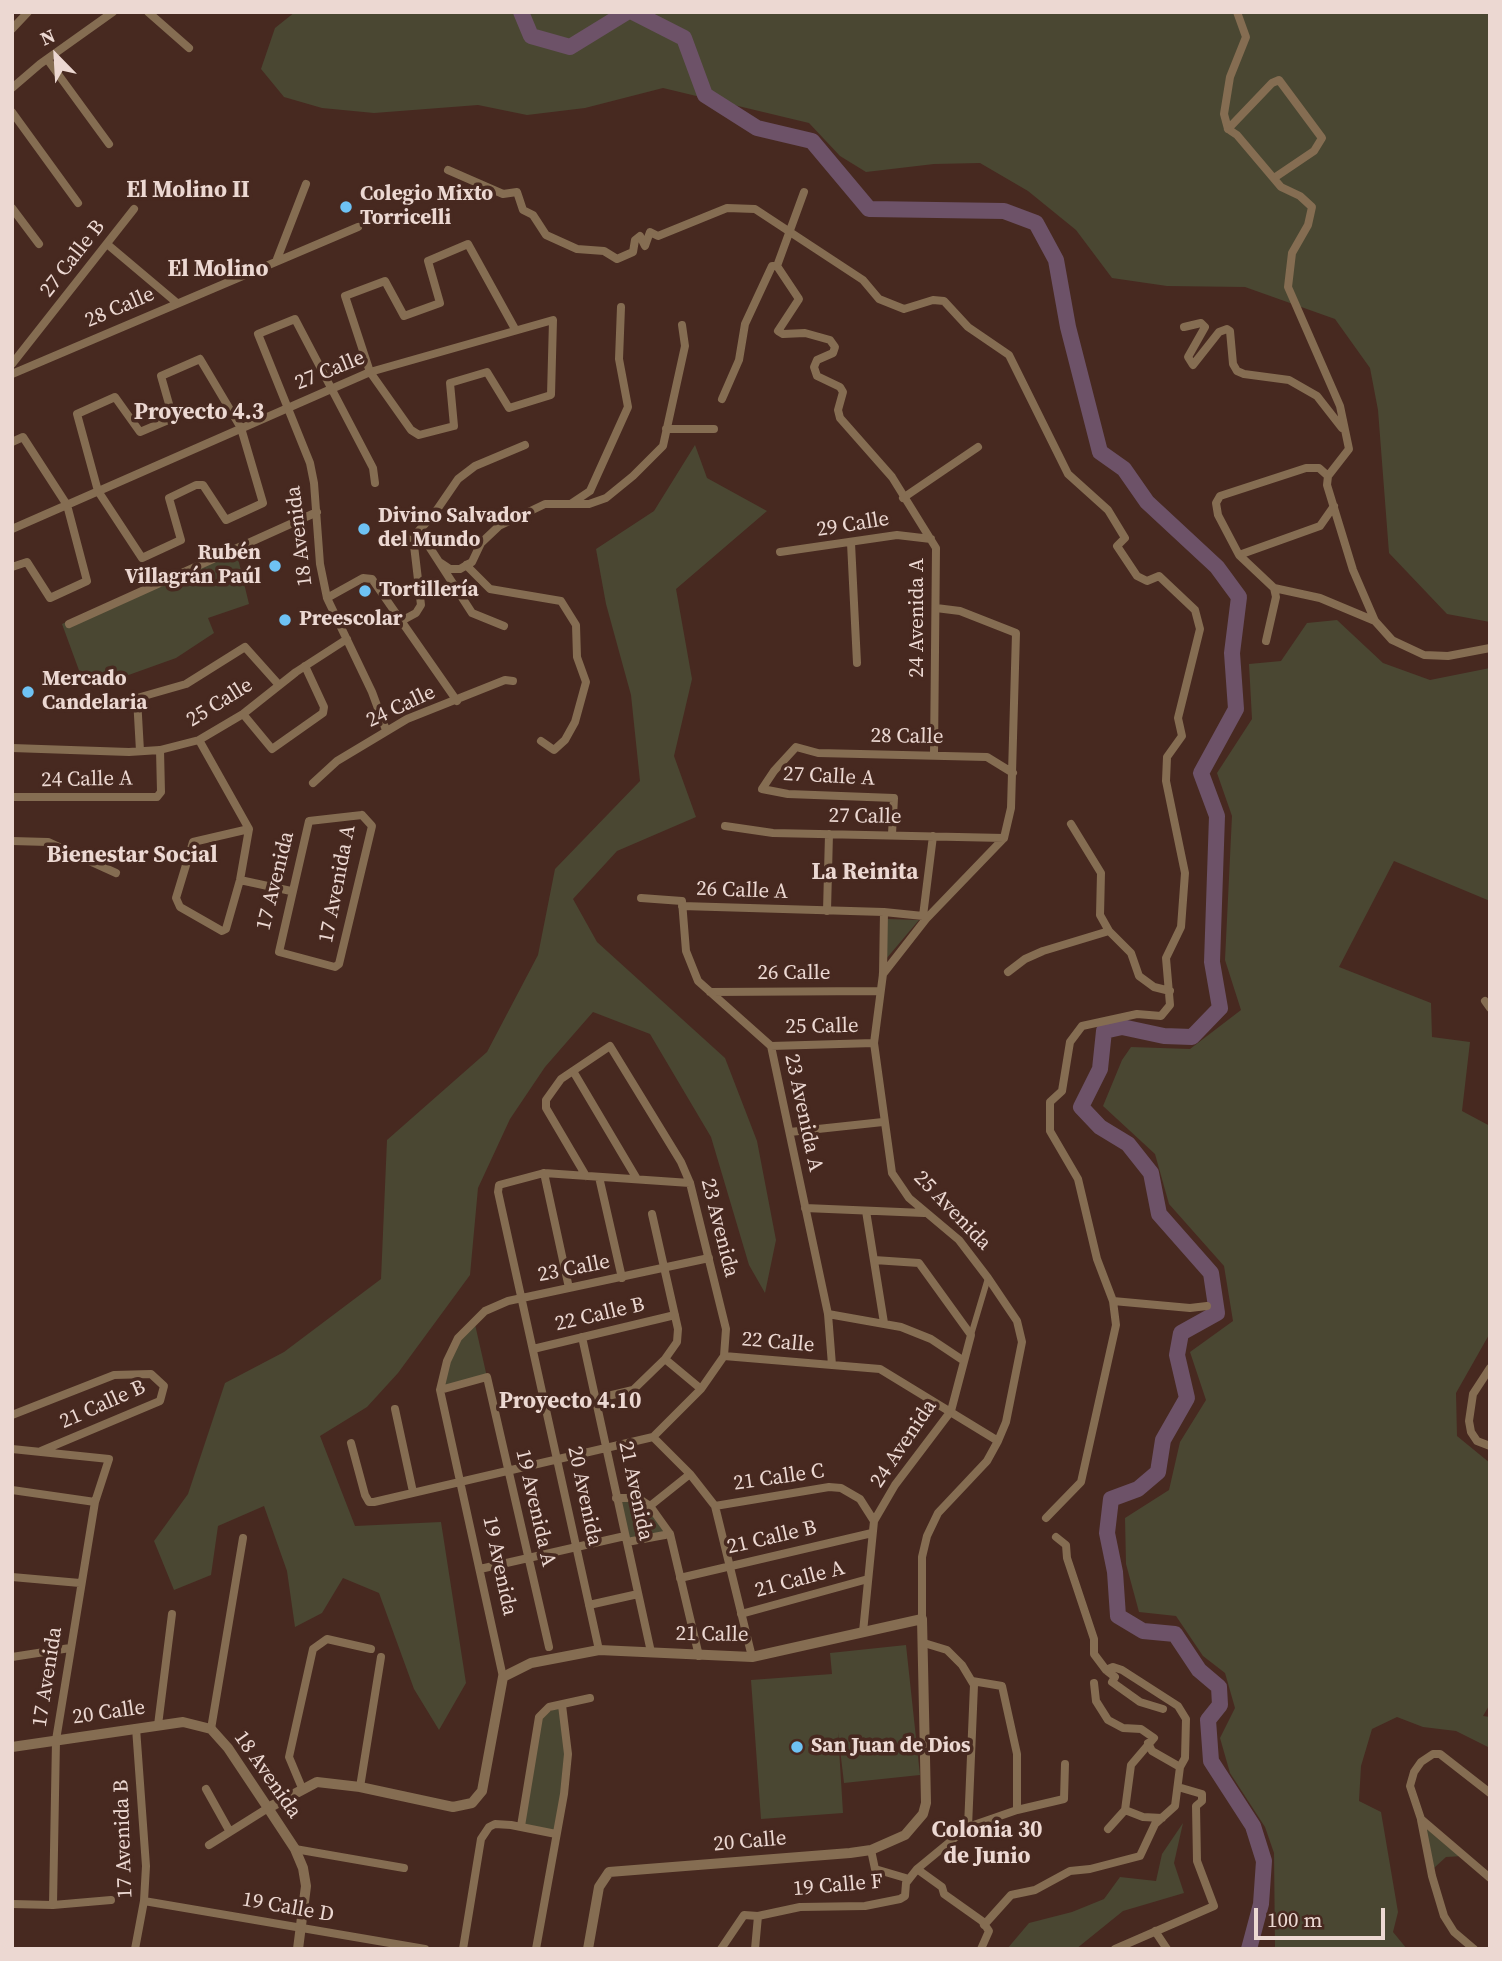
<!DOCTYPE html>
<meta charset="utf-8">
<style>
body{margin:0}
#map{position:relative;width:1502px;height:1961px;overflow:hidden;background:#472920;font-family:"Source Serif 4",serif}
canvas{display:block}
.frame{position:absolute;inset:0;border:14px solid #ecd8d2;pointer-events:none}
.north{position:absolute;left:21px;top:21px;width:70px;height:70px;-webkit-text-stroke:5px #472920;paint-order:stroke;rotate:336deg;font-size:19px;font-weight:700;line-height:28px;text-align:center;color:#ecd8d2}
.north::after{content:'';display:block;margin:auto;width:24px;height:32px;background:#ecd8d2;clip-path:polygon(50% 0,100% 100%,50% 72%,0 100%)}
.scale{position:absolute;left:1254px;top:1908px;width:131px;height:32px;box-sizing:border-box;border:4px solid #ecd8d2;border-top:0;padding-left:9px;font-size:21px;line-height:24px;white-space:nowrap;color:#ecd8d2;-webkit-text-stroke:5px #472920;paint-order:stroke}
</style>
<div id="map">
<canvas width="1502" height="1961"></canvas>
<div class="frame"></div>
<div class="north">N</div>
<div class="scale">100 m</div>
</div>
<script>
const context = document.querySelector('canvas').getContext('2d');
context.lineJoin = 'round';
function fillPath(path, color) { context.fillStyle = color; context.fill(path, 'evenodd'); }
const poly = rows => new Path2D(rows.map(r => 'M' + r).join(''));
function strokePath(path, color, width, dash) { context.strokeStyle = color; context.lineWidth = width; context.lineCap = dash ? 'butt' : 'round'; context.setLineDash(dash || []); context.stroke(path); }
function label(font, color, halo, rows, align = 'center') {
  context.font = font + ' "Source Serif 4",serif'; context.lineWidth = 7; context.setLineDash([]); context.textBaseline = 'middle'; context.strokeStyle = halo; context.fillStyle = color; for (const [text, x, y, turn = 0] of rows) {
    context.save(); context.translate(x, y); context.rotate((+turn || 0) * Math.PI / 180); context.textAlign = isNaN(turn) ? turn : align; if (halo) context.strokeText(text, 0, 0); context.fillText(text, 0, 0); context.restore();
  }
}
const green = poly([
 [295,12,1490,12,1490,622,1447,614,1389,553,1378,410,1370,368,1335,319,1245,287,1167,286,1112,278,1076,230,1028,191,980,163,934,164,866,172,840,156,809,123,663,88,585,108,527,115,478,105,374,113,322,108,284,97,261,69,275,28],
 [695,445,707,478,767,511,676,589,692,679,674,756,696,817,617,851,573,899,597,942,725,1058,757,1141,776,1240,765,1293,749,1265,711,1137,650,1034,593,1012,545,1067,510,1119,478,1188,470,1275,398,1373,367,1407,320,1436,355,1526,441,1522,466,1683,439,1730,414,1689,379,1593,343,1578,322,1613,295,1627,287,1571,264,1506,218,1526,211,1575,174,1590,154,1541,188,1494,225,1383,284,1352,381,1279,387,1140,487,1052,538,955,555,869,640,781,631,695,606,604,596,549,654,511],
 [235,546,249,604,208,618,214,633,176,658,123,677,119,685,84,684,62,624],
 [1337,620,1383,663,1430,680,1490,668,1490,901,1394,861,1339,967,1431,1003,1432,1037,1470,1042,1462,1111,1490,1126,1490,1333,1456,1393,1457,1436,1490,1463,1490,1704,1483,1716,1490,1717,1490,1748,1456,1731,1423,1727,1397,1717,1372,1729,1361,1766,1359,1801,1381,1812,1398,1912,1393,1932,1407,1949,1275,1949,1274,1853,1265,1827,1230,1773,1220,1738,1235,1708,1225,1673,1203,1656,1176,1616,1139,1612,1126,1564,1125,1518,1169,1490,1180,1442,1206,1400,1190,1352,1233,1321,1224,1266,1169,1204,1155,1154,1103,1106,1122,1060,1131,1047,1190,1049,1241,1010,1225,960,1232,816,1217,773,1252,719,1249,664,1281,661,1307,623],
 [887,919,919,920,886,959],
 [474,1320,487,1377,440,1390,447,1361],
 [616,1498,638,1498,670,1534,627,1542],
 [906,1645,920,1775,844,1783,838,1732,843,1813,761,1819,751,1680,832,1674,830,1653],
 [562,1705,568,1754,556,1834,521,1826,539,1717],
 [1421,1819,1463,1856,1446,1857,1434,1868],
 [1183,1823,1174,1863,1184,1893,1123,1911,1076,1949,1007,1949,1029,1923,1072,1912,1104,1899,1120,1877,1156,1881,1162,1854]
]);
const river = poly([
 [521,12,531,36,570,47,627,12],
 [633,12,684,38,705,95,757,128,812,141,869,209,1004,211,1036,223,1056,260,1068,327,1100,452,1124,469,1147,502,1217,567,1239,597,1232,653,1236,709,1201,773,1217,816,1212,962,1220,1008,1192,1037,1164,1036,1122,1027,1104,1031,1100,1069,1081,1107,1100,1127,1128,1144,1151,1173,1159,1214,1211,1273,1217,1313,1181,1333,1177,1355,1187,1398,1163,1440,1158,1472,1138,1489,1111,1499,1107,1533,1115,1572,1118,1616,1143,1631,1175,1634,1199,1670,1219,1687,1220,1705,1208,1720,1211,1761,1253,1826,1264,1861,1261,1904,1249,1949]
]);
const pedestrian = poly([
 [971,1335,988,1278]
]);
const minor = poly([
 [148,12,189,48],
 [12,29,28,12],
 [47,59,109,144],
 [12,88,40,64,113,12],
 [12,112,78,203],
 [1228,129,1237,135,1281,187,1300,196,1312,207,1308,225,1292,253,1288,287,1340,406,1349,449,1328,476,1327,485,1353,570,1375,621,1392,640,1424,655,1448,656,1490,648],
 [1228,129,1272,83,1279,80,1322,138,1314,151,1274,178],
 [1228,129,1224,114,1230,77,1246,37,1237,12],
 [448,170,503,194,517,192,523,210,533,215,546,235,577,249,604,251,617,259,633,252,635,240,640,236,645,246,650,232,658,236,727,208,755,209,863,280,879,299,904,309,933,300,944,301,968,327,1009,355,1068,474,1108,510,1125,538,1117,546,1137,576,1147,581,1159,576,1195,610,1200,629,1178,718,1182,736,1167,757,1166,781,1185,873,1181,927,1166,958,1170,1005,1161,1016,1137,1014,1082,1026,1070,1042,1062,1091,1050,1102,1050,1131,1078,1179,1097,1259,1113,1301,1116,1325,1081,1482,1046,1518],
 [12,208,39,244],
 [107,244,177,303],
 [277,259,306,184],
 [777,266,799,299,778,331,783,334,805,333,830,340,835,347,833,353,817,360,814,367,817,376,840,387,843,392,838,410,840,418,892,477,936,548,934,754],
 [1184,327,1201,323,1205,327,1188,357,1193,365,1219,332,1227,329,1230,331,1233,364,1237,371,1244,374,1289,380,1317,396,1342,428],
 [200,359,241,428,263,503,226,520,203,485,196,485,169,498,181,540,142,558,98,491,77,414,115,397,140,432,173,418,161,376,200,359],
 [12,364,134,209],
 [12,374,358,227],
 [722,399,739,360,745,324,772,266,777,266,804,192],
 [666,429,714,429],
 [12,442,23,437,67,505,87,581,50,598,27,562,12,567],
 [1328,476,1319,468,1306,468,1220,496,1216,503,1218,515,1239,555,1274,588,1320,598,1375,621],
 [375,483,373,468,295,319,258,334,310,463,314,483,320,564,327,598,372,692,386,730],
 [903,498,978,447],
 [572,503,590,491,628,407,619,359,621,307],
 [12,529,370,372,553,320,551,395,509,408,487,372,450,383,454,426,419,435,411,430,370,372,345,296,385,281,404,316,440,303,428,261,468,244,515,329],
 [419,531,472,613,504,626],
 [851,543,857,663],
 [780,552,897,535,931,539],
 [1239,555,1320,526,1334,506],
 [441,563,450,569,460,569,472,562,481,543,499,526,545,504,589,504,606,498,633,476,663,446,685,346,682,325],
 [466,565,490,589,561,601,576,625,577,657,586,682,575,722,565,740,554,750,541,741],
 [327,598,363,578,372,579,457,701],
 [403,620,416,613,421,605,413,537,434,514,458,479,475,466,525,445],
 [69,624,317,512],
 [1266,641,1276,597,1274,588],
 [243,714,272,749,323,713,324,707,305,666],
 [199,740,249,829,240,880,226,929,222,931,180,907,176,898,193,842,249,829],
 [12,748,129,752,160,750,199,740,243,714,296,672,347,639],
 [140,751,137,698,186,684,245,647,279,685],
 [313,783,337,761,407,719,505,680,513,681],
 [12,797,157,797,161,792,160,750],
 [362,815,372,826,339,964,335,967,279,952,309,821,362,815],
 [1071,824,1101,873,1100,915,1109,931,1131,953,1139,976,1154,987,1170,991],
 [725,826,773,833,1004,838],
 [892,834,894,798,788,794,762,789,774,771,796,747,818,753,987,757,1013,773],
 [12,841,48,842,116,873],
 [240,880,291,891],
 [641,898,682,901,686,951,698,981,771,1046,828,1314,832,1365],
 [682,906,884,912,923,916,926,919],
 [827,911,829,834],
 [884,912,883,974,874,1043,892,1173,909,1198,959,1240,988,1278,1017,1321,1022,1342,1006,1422,998,1441,987,1461,938,1513,927,1536,922,1557,922,1619],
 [923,916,933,836],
 [1008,972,1025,959,1043,951,1109,931],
 [883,974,926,919,1004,838,1011,808,1016,633,960,611,936,608],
 [710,992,879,991],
 [1485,1001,1490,1008],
 [771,1046,874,1043],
 [573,1071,637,1179],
 [790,1132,883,1122],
 [544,1173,569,1288],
 [586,1176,546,1108,546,1100,561,1079,610,1046,681,1162,690,1183,726,1329,724,1356],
 [599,1177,622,1278],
 [805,1208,924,1213],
 [866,1211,884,1323],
 [1113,1301,1190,1308,1207,1306],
 [828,1314,901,1327,931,1339,964,1361],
 [582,1337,651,1652],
 [533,1349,675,1315],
 [724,1356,880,1369,998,1441],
 [665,1359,701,1389],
 [1490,1368,1473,1394,1469,1421,1471,1432,1477,1441,1490,1446],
 [440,1390,487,1377,549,1647],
 [595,1399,633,1390,665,1359,677,1342,678,1329,652,1214],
 [395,1409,413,1492],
 [12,1415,114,1375,151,1374,164,1386,160,1401,41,1451],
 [653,1437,690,1474,715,1506,752,1657],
 [351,1443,365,1495,369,1502,374,1502,653,1437,701,1389,724,1356],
 [12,1449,109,1459,95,1502,56,1740,53,1905],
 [12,1490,95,1502],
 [616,1498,638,1498,650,1506,670,1534,699,1656],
 [650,1506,690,1474],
 [715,1506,829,1487,841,1488,860,1499,874,1521],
 [627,1542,670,1534],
 [480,1569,625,1536],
 [12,1577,80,1583],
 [680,1578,872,1533],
 [589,1605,638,1594],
 [741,1614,868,1579],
 [863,1632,874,1521,895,1485,951,1411,971,1335,919,1263,874,1260],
 [924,1643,947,1650,962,1665,974,1685,968,1827],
 [599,1650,498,1192,499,1185,544,1173,690,1183],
 [12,1657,70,1648],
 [1106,1670,1115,1677,1112,1682,1140,1702,1163,1709],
 [503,1677,440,1390,447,1361,458,1338,485,1311,508,1301,709,1258],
 [972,1681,1002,1686,1017,1754,1017,1810],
 [1094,1683,1096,1701,1108,1720,1123,1728,1141,1729,1154,1738,1131,1765,1125,1810,1108,1829],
 [158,1725,172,1614],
 [211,1729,243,1538],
 [1148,1743,1152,1751,1180,1767],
 [360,1787,381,1657],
 [302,1788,289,1757,313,1649,327,1639,371,1649],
 [206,1789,230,1832],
 [1490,1793,1440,1754,1433,1754,1421,1762,1414,1772,1410,1786,1421,1819,1490,1878],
 [1125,1810,1143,1817,1162,1818],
 [1421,1820,1432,1876,1444,1916,1454,1932,1474,1949],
 [521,1826,539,1717,549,1707,590,1698],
 [209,1845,268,1808],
 [295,1849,404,1868],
 [871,1850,875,1869,909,1879],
 [917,1869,942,1887,944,1894,982,1921,989,1931,981,1949],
 [144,1901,425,1949],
 [12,1904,53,1905,111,1900],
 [984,1925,1011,1895,1035,1890,1070,1871,1090,1869,1140,1856,1155,1824,1175,1806,1180,1767,1185,1758,1186,1719,1178,1706,1122,1670,1113,1667,1106,1670,1094,1654,1094,1639,1067,1558,1066,1545,1056,1537],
 [1155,1931,1167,1949],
 [135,1949,144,1901,146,1866,136,1728],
 [463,1949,481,1839,489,1827,495,1824,511,1825,556,1834],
 [536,1949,564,1794,568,1754,562,1705],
 [721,1949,744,1915,758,1916,800,1907,865,1906,900,1899,905,1896,906,1883,917,1869,968,1827,1017,1810,1064,1799,1065,1764],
 [755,1949,758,1916],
 [1115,1949,1214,1906,1197,1861,1196,1806,1202,1801,1202,1794,1178,1787]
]);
const tertiary = poly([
 [12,1747,183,1722,211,1729,228,1748,268,1808,295,1849,303,1868,306,1886,298,1949],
 [268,1808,317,1782,360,1787,453,1807,472,1803,482,1791,503,1677,531,1663,599,1650,752,1657,922,1619,926,1803,923,1814,905,1835,871,1850,850,1853,609,1872,599,1887,588,1949]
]);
const markers = [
 [346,207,7,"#6ec2f4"],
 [364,529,7,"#6ec2f4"],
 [275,566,7,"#6ec2f4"],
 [365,591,7,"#6ec2f4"],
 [285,620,7,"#6ec2f4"],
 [28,692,7,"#6ec2f4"],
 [797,1747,7,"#6ec2f4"]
];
const poiNames = [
 ["Colegio Mixto",360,195],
 ["Torricelli",360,219],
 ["Divino Salvador",378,517],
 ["del Mundo",378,541],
 ["Rubén",261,554,"right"],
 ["Villagrán Paúl",261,578,"right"],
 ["Tortillería",379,591],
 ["Preescolar",299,620],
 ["Mercado",42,680],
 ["Candelaria",42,704],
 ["San Juan de Dios",811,1747]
];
const streetNames = [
 ["27 Calle B",73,259,-52],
 ["28 Calle",120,308,-23],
 ["27 Calle",330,371,-22],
 ["29 Calle",853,525,-9],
 ["18 Avenida",300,536,-97],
 ["24 Avenida A",918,618,-90],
 ["25 Calle",220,703,-32],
 ["24 Calle",401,707,-25],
 ["28 Calle",907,737,1],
 ["27 Calle A",829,777,3],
 ["24 Calle A",87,780,-1],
 ["27 Calle",865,817,1],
 ["17 Avenida",276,881,-76],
 ["17 Avenida A",338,884,-79],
 ["26 Calle A",742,891,2],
 ["26 Calle",794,974],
 ["25 Calle",822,1027,-1],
 ["23 Avenida A",803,1113,78],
 ["25 Avenida",952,1211,46],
 ["23 Avenida",719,1228,76],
 ["23 Calle",574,1269,-11],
 ["22 Calle B",600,1315,-13],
 ["22 Calle",778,1343,5],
 ["21 Calle B",103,1405,-24],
 ["24 Avenida",904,1444,-56],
 ["21 Calle C",779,1478,-8],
 ["21 Avenida",635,1491,78],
 ["20 Avenida",584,1496,78],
 ["19 Avenida A",535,1508,77],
 ["21 Calle B",772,1538,-13],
 ["19 Avenida",499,1566,78],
 ["21 Calle A",800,1580,-15],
 ["21 Calle",712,1635,1],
 ["17 Avenida",48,1677,-81],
 ["20 Calle",109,1713,-8],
 ["18 Avenida",267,1775,55],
 ["17 Avenida B",124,1839,-92],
 ["20 Calle",750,1842,-5],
 ["19 Calle F",838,1886,-5],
 ["19 Calle D",288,1908,10]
];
const neighbourhoodNames = [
 ["El Molino II",188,191],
 ["El Molino",218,270],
 ["Proyecto 4.3",199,413],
 ["Bienestar Social",132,856],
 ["La Reinita",865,873],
 ["Proyecto 4.10",570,1402],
 ["Colonia 30",987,1831],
 ["de Junio",987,1857]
];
fillPath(green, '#4a4732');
strokePath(river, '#6d5268', 16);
strokePath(pedestrian, '#856d52', 6);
strokePath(minor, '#856d52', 8);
strokePath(tertiary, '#856d52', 10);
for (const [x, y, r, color] of markers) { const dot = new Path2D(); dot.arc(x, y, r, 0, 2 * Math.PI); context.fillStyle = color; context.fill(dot); strokePath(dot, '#472920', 2.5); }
label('bold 21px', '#ecd8d2', '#472920', poiNames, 'left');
label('21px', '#ecd8d2', '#472920', streetNames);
label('bold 23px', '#ecd8d2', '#472920', neighbourhoodNames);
</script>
